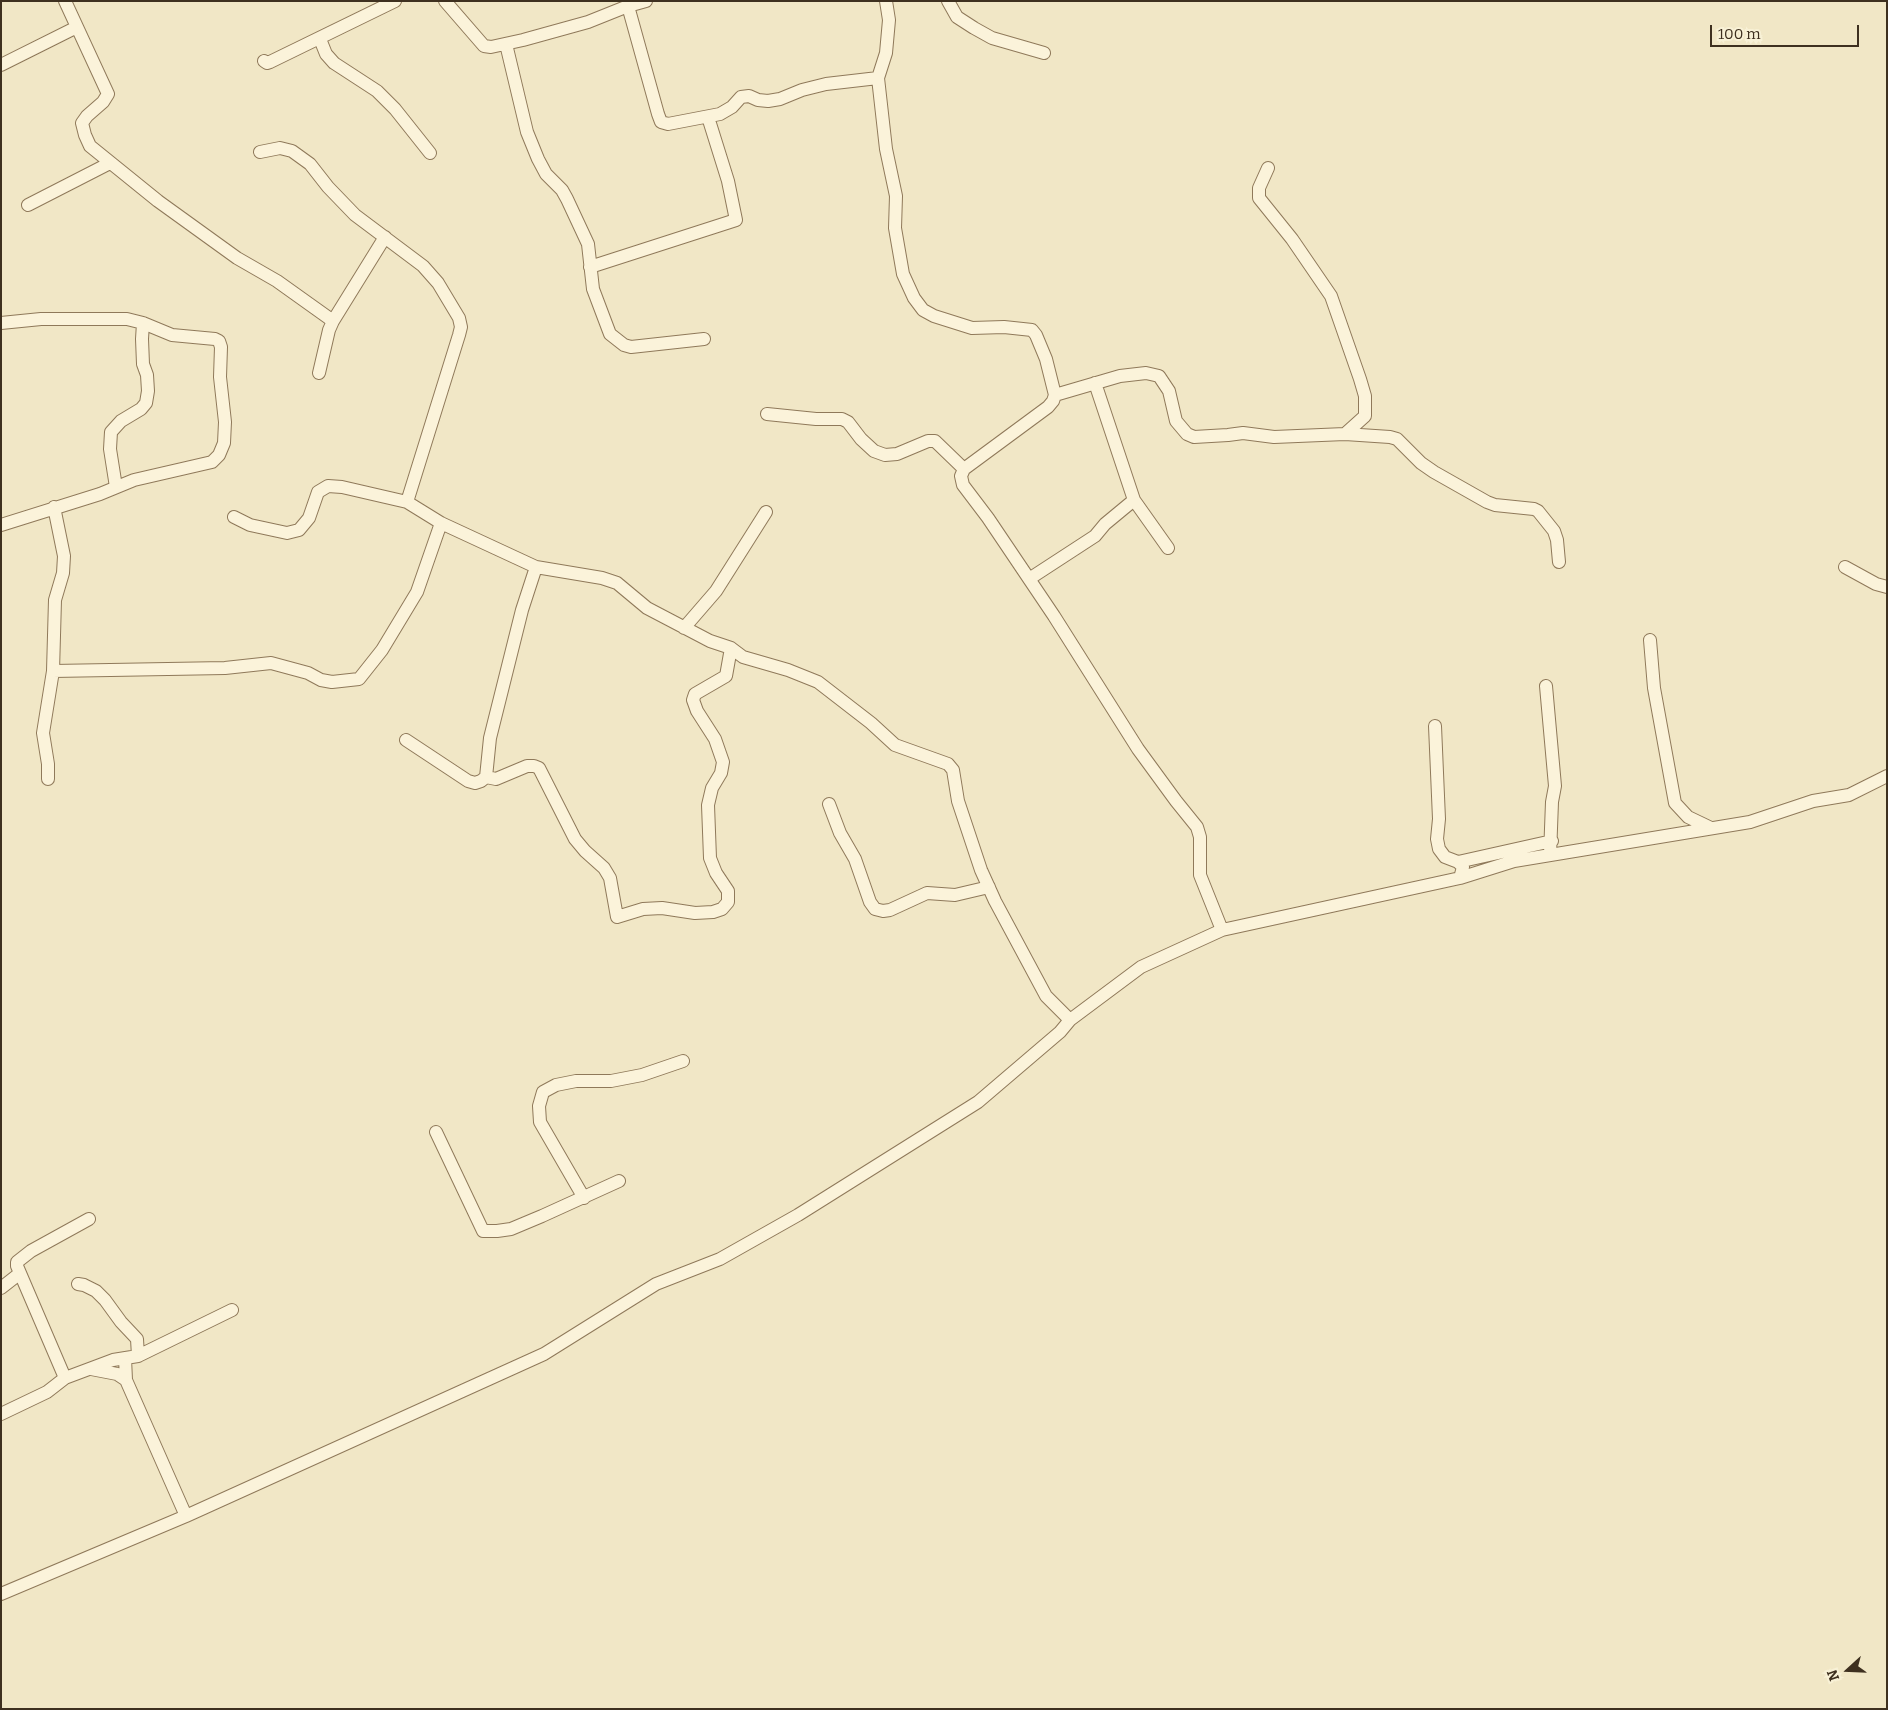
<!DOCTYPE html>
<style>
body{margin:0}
#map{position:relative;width:1888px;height:1710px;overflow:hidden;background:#f1e7c6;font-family:Bitter,serif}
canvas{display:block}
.frame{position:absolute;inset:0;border:2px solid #3e301f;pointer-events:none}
.north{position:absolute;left:1823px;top:1645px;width:50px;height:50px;-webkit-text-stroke:4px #f8f1d6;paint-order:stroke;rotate:250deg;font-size:14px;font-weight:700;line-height:20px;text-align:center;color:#3e301f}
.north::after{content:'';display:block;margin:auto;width:18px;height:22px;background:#3e301f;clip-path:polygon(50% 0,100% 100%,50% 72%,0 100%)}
.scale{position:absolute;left:1710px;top:25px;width:149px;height:22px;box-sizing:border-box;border:2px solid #3e301f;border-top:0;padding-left:6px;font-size:15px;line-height:18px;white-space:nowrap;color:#3e301f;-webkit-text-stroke:4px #f8f1d6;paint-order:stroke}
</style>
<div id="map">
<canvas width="1888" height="1710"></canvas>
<div class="frame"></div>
<div class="north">N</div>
<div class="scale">100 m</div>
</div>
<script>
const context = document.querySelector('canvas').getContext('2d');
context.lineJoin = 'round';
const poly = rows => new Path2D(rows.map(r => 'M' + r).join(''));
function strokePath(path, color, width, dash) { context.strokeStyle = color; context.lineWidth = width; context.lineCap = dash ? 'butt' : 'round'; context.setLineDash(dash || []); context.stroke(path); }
const minor = poly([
 [65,1,108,94,103,102,87,116,82,123,85,135,90,146,158,201,237,258,277,281,333,321],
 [445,1,484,46,491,47,523,40,588,22,628,6,646,1],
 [886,1,889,20,886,53,878,78,886,149,896,196,895,228,903,274,914,298,923,310,934,316,972,328,1004,327,1032,330,1036,335,1046,359,1055,395,1053,401,1048,407,964,469,961,476,963,485,988,518,1054,616,1138,749,1176,801,1197,827,1200,837,1200,875,1222,930],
 [948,1,957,17,974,28,992,38,1044,53],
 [628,6,658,114,661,122,668,124,720,114,732,107,741,97,749,96,758,100,768,101,780,99,802,90,826,84,878,78],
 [320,39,326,54,334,63,377,91,395,109,430,153],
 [506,44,527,132,538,159,546,174,562,190,567,199,588,244,593,289,610,334,624,345,631,347,704,339],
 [264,61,267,63,270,62,395,1],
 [1,65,77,27],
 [260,152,280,148,292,151,310,164,328,187,355,215,423,266,438,283,459,318,461,327,459,335,407,502],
 [1268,168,1259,188,1259,198,1292,239,1331,296,1360,379,1365,396,1365,416,1345,434],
 [28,205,110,163],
 [590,267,736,220,728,181,708,117],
 [1,323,41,319,127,319,143,323,172,335,215,339,219,341,221,347,220,377,225,422,224,443,219,455,212,462,134,480,100,494,1,525],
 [319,373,329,330,333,321,385,237],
 [1095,383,1134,500,1168,548],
 [1055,395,1120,376,1146,373,1159,376,1169,391,1176,421,1187,434,1194,437,1228,435,1243,433,1274,437,1345,434,1390,437,1397,439,1421,463,1434,472,1487,502,1495,505,1534,509,1538,511,1554,531,1557,540,1559,562],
 [767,414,816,419,842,419,848,422,861,439,874,451,885,455,897,454,928,441,935,441,964,469],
 [116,487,110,449,111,432,121,421,141,409,146,403,148,391,147,375,143,364,142,339,143,323],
 [234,517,250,525,287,533,299,530,309,518,318,492,328,486,342,487,407,502,441,523,536,567,602,578,617,583,647,608,710,641,731,648,743,657,788,670,818,682,871,723,895,745,948,764,953,770,958,801,981,870,995,901,1046,996,1070,1020],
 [1845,567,1876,584,1887,587],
 [1029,579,1095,536,1105,524,1134,500],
 [684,628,716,591,766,512],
 [1650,640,1654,688,1675,803,1688,817,1711,828],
 [53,671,225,668,271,663,308,673,321,680,332,682,359,679,382,650,417,592,441,523],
 [1546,686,1555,786,1552,802,1550,855],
 [1435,726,1439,819,1437,839,1439,849,1445,857,1458,862,1463,867,1460,878],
 [406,740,468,781,475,783,481,781,486,777,490,738,522,610,536,567],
 [486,777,496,779,527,766,534,766,539,768,575,839,585,851,604,868,610,878,617,917,643,909,662,908,695,913,713,912,722,909,728,902,728,891,716,873,710,858,708,805,712,788,721,773,723,762,715,739,697,711,693,700,695,694,726,676,731,648],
 [48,779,48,764,43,733,53,671,55,600,63,573,64,556,54,507],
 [829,804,840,833,855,859,870,902,875,909,883,911,890,910,927,893,955,895,989,887],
 [1458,862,1552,841],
 [436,1132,483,1231,497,1231,511,1229,542,1216,619,1181],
 [584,1198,540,1122,539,1106,543,1092,556,1085,576,1081,611,1081,642,1075,683,1061],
 [78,1284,84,1285,96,1291,105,1300,121,1322,137,1339,138,1356],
 [1,1288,19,1274],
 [125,1358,126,1380,186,1516],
 [91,1369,117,1374,126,1380],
 [65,1378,17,1266,17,1262,31,1251,89,1219],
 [1,1414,47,1392,65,1378,113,1360,138,1356,232,1310],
 [1,1594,186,1516,544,1354,656,1284,720,1259,798,1215,978,1102,1060,1032,1070,1020,1141,967,1222,930,1460,878,1514,861,1750,822,1813,801,1849,795,1887,776]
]);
strokePath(minor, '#8f795a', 14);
strokePath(minor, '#fbf3da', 12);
</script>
